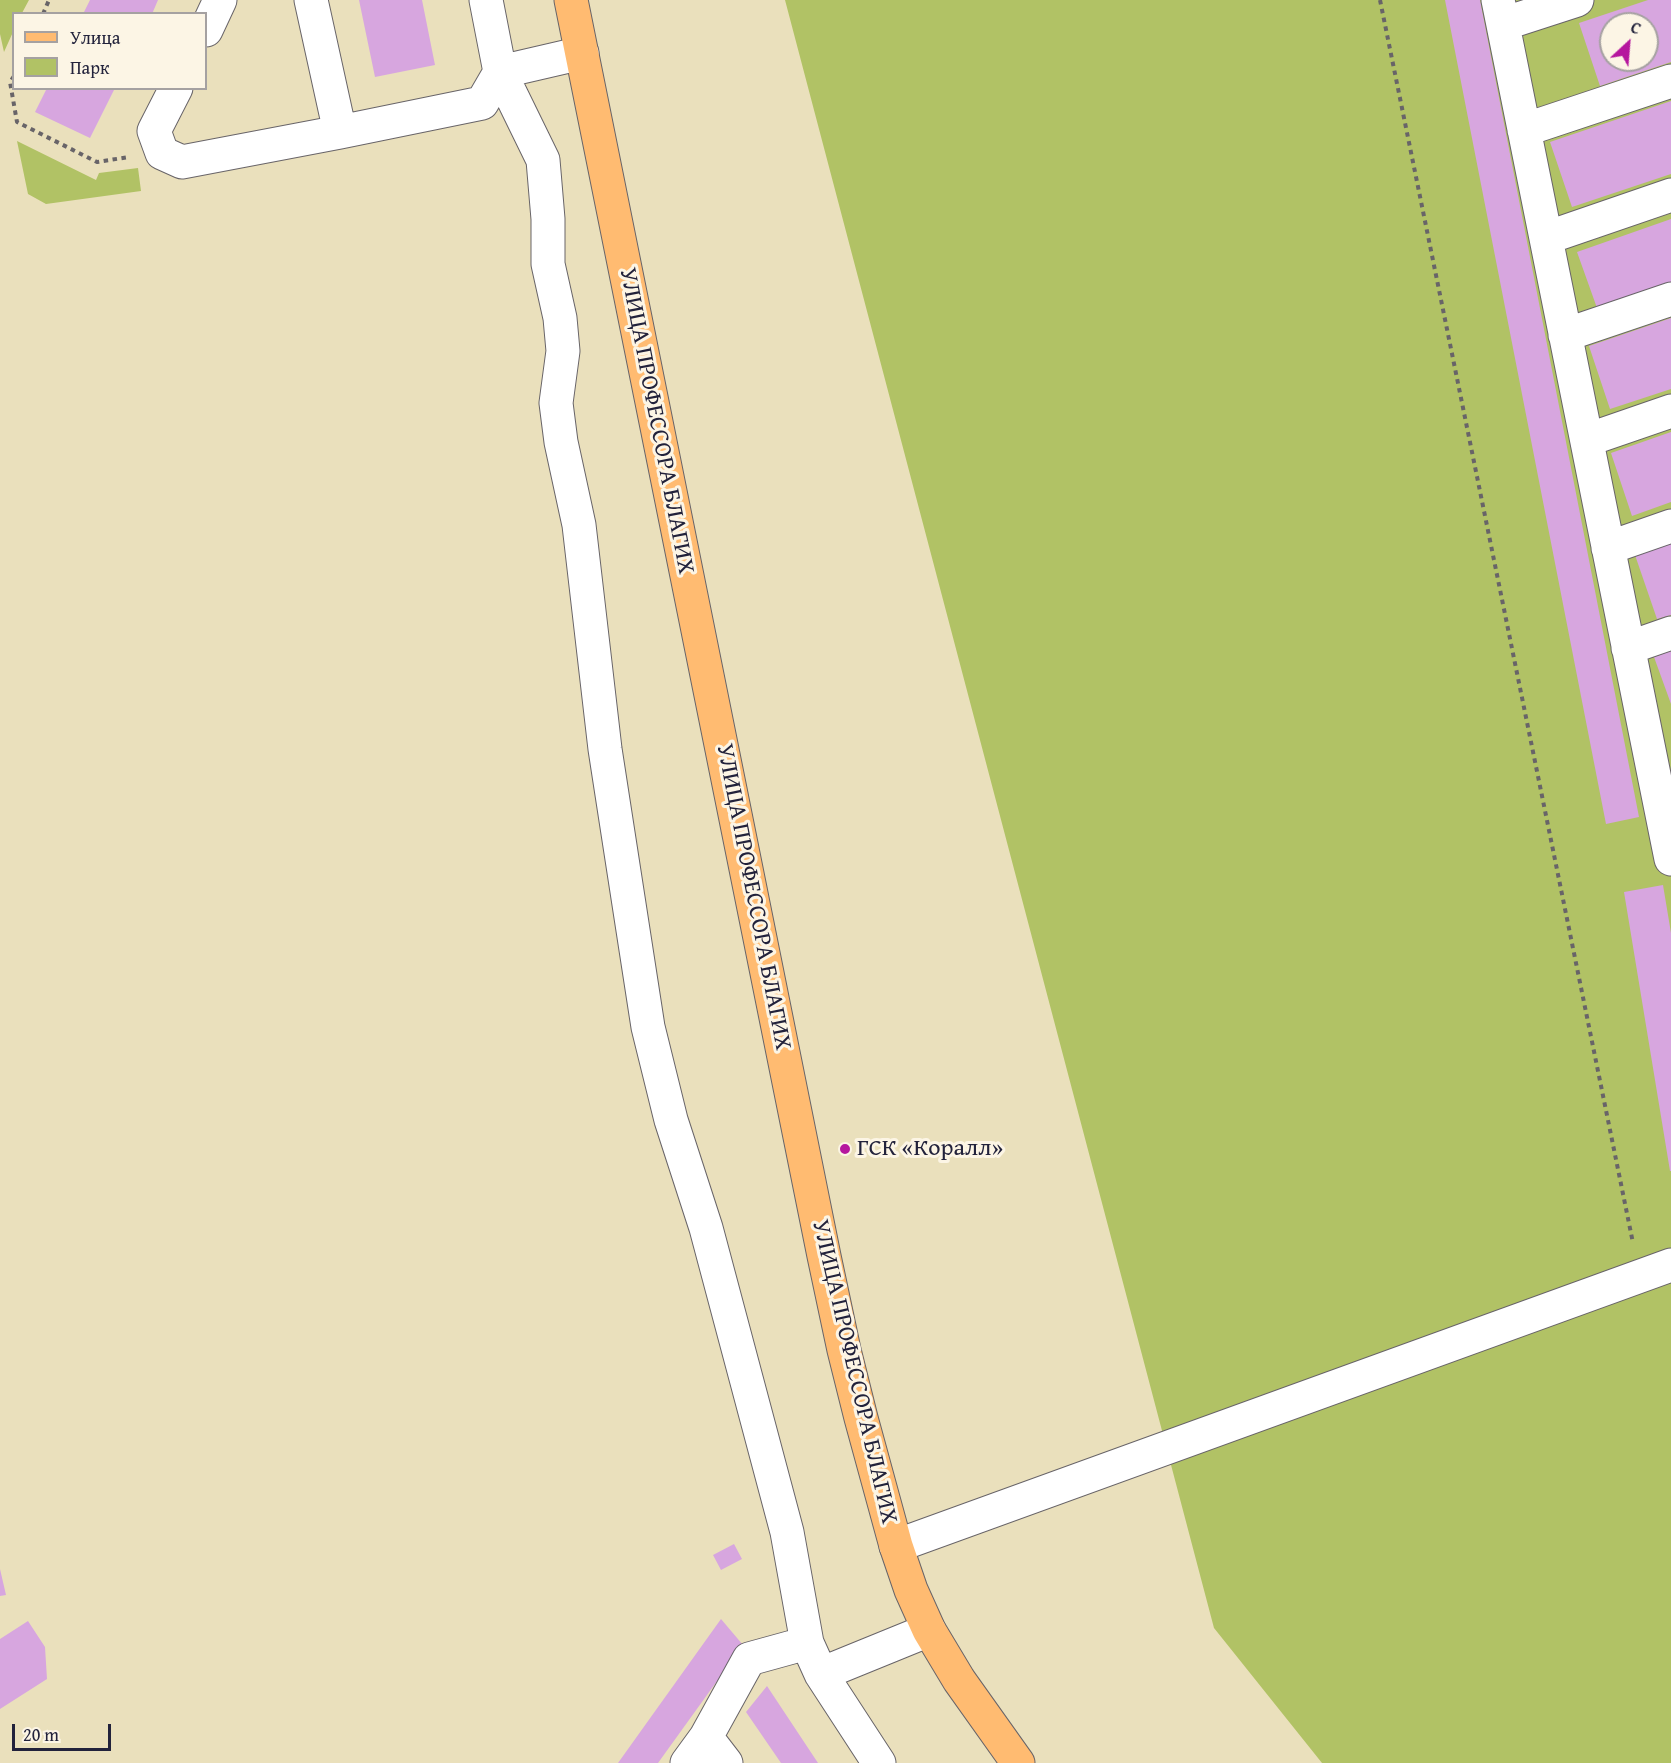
<!DOCTYPE html>
<meta charset="utf-8">
<style>
body{margin:0}
#map{position:relative;width:1671px;height:1763px;overflow:hidden;background:#eae0bc;font-family:"Gentium Book Plus",serif}
canvas{display:block}
.legend{position:absolute;left:12px;top:12px;width:195px;height:78px;box-sizing:border-box;background:#fcf5e5;border:2px solid #a5a1a1;margin:0;padding:8px 10px;list-style:none;font-size:18px;color:#22223b}
.legend li{display:flex;align-items:center;gap:12px;height:30px}
.legend b{width:30px;border:2px solid #a5a1a1}
.north{position:absolute;left:1599px;top:12px;width:60px;height:60px;box-sizing:border-box;background:#fcf5e5;border:2px solid #a5a1a1;border-radius:50%;rotate:26deg;font-size:16px;font-weight:700;line-height:24px;text-align:center;color:#22223b}
.north::after{content:'';display:block;margin:auto;width:21px;height:27px;background:#b5179e;clip-path:polygon(50% 0,100% 100%,50% 72%,0 100%)}
.scale{position:absolute;left:12px;top:1724px;width:99px;height:27px;box-sizing:border-box;border:3px solid #22223b;border-top:0;padding-left:8px;font-size:18px;line-height:21px;white-space:nowrap;color:#22223b;-webkit-text-stroke:4px #fcf5e5;paint-order:stroke}
</style>
<div id="map">
<canvas width="1671" height="1763"></canvas>
<ul class="legend">
<li><b style="height:8px;background:#ffbb71"></b>Улица</li>
<li><b style="height:16px;background:#b1c265"></b>Парк</li>
</ul>
<div class="north">С</div>
<div class="scale">20 m</div>
</div>
<script>
const context = document.querySelector('canvas').getContext('2d');
context.lineJoin = 'round';
function fillPath(path, color) { context.fillStyle = color; context.fill(path, 'evenodd'); }
const poly = rows => new Path2D(rows.map(r => 'M' + r).join(''));
function strokePath(path, color, width, dash) { context.strokeStyle = color; context.lineWidth = width; context.lineCap = dash ? 'butt' : 'round'; context.setLineDash(dash || []); context.stroke(path); }
function label(font, color, halo, rows, align = 'center') {
  context.font = font + ' "Gentium Book Plus",serif'; context.lineWidth = 6; context.setLineDash([]); context.textBaseline = 'middle'; context.strokeStyle = halo; context.fillStyle = color; for (const [text, x, y, turn = 0] of rows) {
    context.save(); context.translate(x, y); context.rotate((+turn || 0) * Math.PI / 180); context.textAlign = isNaN(turn) ? turn : align; if (halo) context.strokeText(text, 0, 0); context.fillText(text, 0, 0); context.restore();
  }
}
const green = poly([
 [0,0,29,0,22,13,14,14,13,32,4,52,0,34],
 [785,0,1671,0,1671,1763,1322,1763,1214,1628],
 [1611,24,1647,24,1647,60,1611,60],
 [17,141,96,180,99,173,138,168,141,191,46,204,28,194]
]);
const building = poly([
 [90,0,158,0,152,14,83,14],
 [359,0,422,0,435,65,375,77],
 [1445,0,1480,0,1639,817,1606,824],
 [1648,0,1671,0,1671,62,1600,86,1579,23],
 [1611,24,1647,24,1647,60,1611,60],
 [47,88,115,88,90,138,35,112],
 [1671,101,1671,174,1572,207,1550,142],
 [1671,219,1671,282,1597,308,1577,252],
 [1671,318,1671,389,1610,409,1589,346],
 [1671,432,1671,502,1632,516,1611,453],
 [1671,543,1671,615,1657,619,1635,555],
 [1671,651,1671,704,1654,657],
 [1663,885,1671,933,1671,1171,1670,1171,1624,892],
 [734,1544,742,1559,721,1570,713,1555],
 [0,1569,6,1595,0,1596],
 [721,1619,743,1645,658,1763,618,1763],
 [28,1621,45,1647,47,1679,0,1709,0,1639],
 [767,1686,818,1763,781,1763,746,1712]
]);
const path = poly([
 [1380,0,1633,1243],
 [43,14,49,0],
 [14,76,10,82,17,122,97,162,129,157]
]);
const minor = poly([
 [311,0,340,132],
 [486,0,500,72,543,160,548,219,548,264,560,318,563,351,556,403,561,442,579,525,605,749,648,1027,671,1120,706,1228,787,1532,807,1643,821,1674,879,1763],
 [1498,0,1671,859],
 [1503,24,1577,0],
 [206,30,220,0],
 [176,88,154,131,162,153,182,162,340,132,482,103,500,72,582,53],
 [1524,130,1671,81],
 [1546,238,1671,195],
 [1565,335,1671,299],
 [1587,440,1671,411],
 [1608,548,1671,526],
 [1628,648,1671,633],
 [896,1546,1671,1265],
 [821,1674,929,1630],
 [687,1763,706,1737],
 [726,1763,706,1737,749,1659,807,1643]
]);
const major = poly([
 [571,0,824,1256,844,1350,861,1418,896,1546,911,1590,929,1630,959,1680,1018,1763]
]);
const markers = [
 [845,1149,6,"#b5179e"]
];
const streetNames = [
 ["УЛИЦА ПРОФЕССОРА БЛАГИХ",656,421,79],
 ["УЛИЦА ПРОФЕССОРА БЛАГИХ",753,897,79],
 ["УЛИЦА ПРОФЕССОРА БЛАГИХ",854,1372,77]
];
const poiNames = [
 ["ГСК «Коралл»",857,1149]
];
fillPath(green, '#b1c265');
fillPath(building, '#d7a6df');
strokePath(minor, '#686468', 35);
strokePath(major, '#686468', 35);
strokePath(path, '#686468', 4, [4.5, 4.5]);
strokePath(minor, '#fff', 33);
strokePath(major, '#ffbb71', 33);
for (const [x, y, r, color] of markers) { const dot = new Path2D(); dot.arc(x, y, r, 0, 2 * Math.PI); context.fillStyle = color; context.fill(dot); strokePath(dot, '#fcf5e5', 2); }
label('24px', '#22223b', '#fcf5e5', streetNames);
label('24px', '#22223b', '#fcf5e5', poiNames, 'left');
</script>
